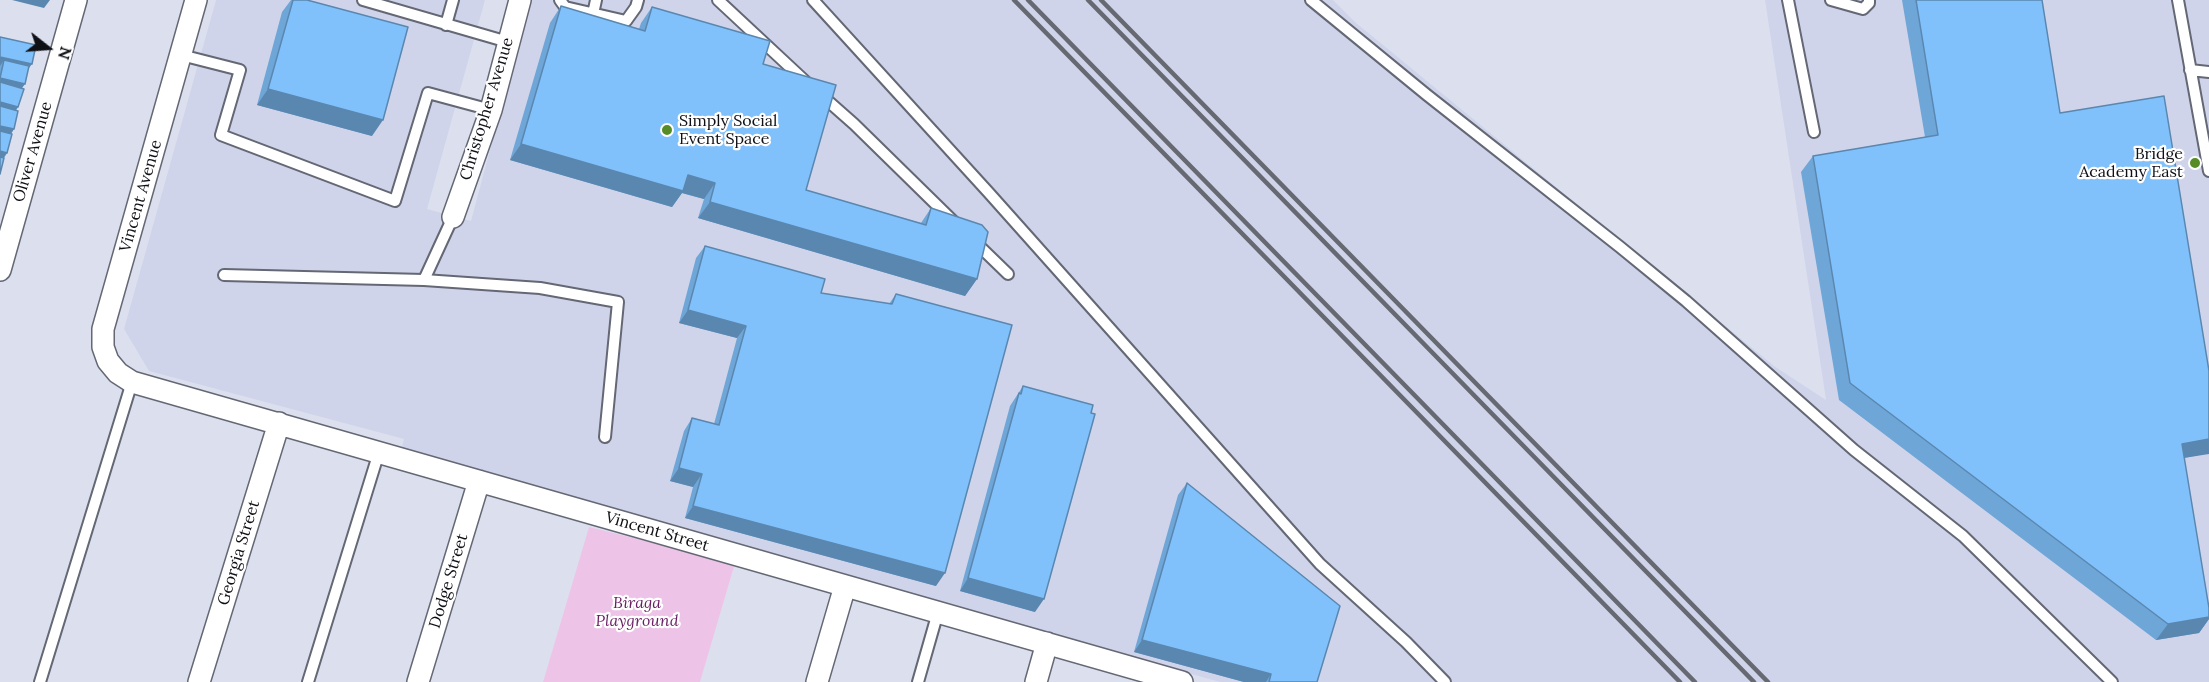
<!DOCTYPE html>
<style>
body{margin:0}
#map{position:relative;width:2209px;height:682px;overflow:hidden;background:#dce0ee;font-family:Lora,serif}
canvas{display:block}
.north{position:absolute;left:18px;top:18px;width:60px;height:60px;-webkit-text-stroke:4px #fff;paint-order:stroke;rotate:107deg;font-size:16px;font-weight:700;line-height:24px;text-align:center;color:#0f1015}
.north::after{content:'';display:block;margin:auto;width:21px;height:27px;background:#0f1015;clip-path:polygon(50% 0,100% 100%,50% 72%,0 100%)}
</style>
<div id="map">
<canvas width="2209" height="682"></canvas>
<div class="north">N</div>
</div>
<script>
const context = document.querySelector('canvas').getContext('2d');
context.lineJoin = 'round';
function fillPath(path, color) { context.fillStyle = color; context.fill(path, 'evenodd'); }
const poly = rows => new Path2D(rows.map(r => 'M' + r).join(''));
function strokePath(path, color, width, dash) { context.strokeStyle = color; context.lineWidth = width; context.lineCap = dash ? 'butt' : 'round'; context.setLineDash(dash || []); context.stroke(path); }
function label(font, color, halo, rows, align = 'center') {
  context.font = font + ' Lora,serif'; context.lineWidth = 4.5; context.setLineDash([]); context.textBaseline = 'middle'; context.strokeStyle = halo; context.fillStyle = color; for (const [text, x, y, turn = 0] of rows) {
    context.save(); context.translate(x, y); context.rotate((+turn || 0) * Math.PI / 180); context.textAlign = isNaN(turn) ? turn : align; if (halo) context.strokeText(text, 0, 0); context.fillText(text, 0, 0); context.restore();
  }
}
const built = poly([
 [216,0,485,0,427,209,471,221,530,0,1333,0,1355,22,1774,366,1826,400,1765,0,2209,0,2209,682,1220,682,633,517,400,455,404,439,149,371,124,329]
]);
const green = poly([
 [589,527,735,563,700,682,543,682]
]);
const lane = poly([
 [363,0,508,42],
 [560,0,565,7,626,21,636,7,638,0],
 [718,0,806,82],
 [813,0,989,193,1320,564,1406,642,1445,682],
 [1311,0,1427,95,1620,247,1686,301,1854,450,1963,536,2112,682],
 [1788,0,1814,132],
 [1831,0,1863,9,1869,3,1869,0],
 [2178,0,2209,171],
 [593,14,596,0],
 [446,25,453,0],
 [181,55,240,70,221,135,395,201,428,93,491,110],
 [2190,70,2209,72],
 [820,94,854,124,954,222],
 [974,241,1008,274],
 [224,275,424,280,453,217],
 [424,280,540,288,618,302,605,437],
 [40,682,132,382],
 [308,682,379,452],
 [918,682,938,612]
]);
const street = poly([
 [196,0,103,329,103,347,108,361,118,373,132,382,1182,682],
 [453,217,491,110,520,0],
 [0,270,76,0],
 [199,682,279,423],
 [418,682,479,481],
 [817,682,845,586],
 [1036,682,1047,643]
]);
const rail = poly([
 [1014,0,1680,682],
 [1028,0,1695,682],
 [1088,0,1754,682],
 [1101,0,1768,682]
]);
const wall = poly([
 [291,0,307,0,372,136,257,105,282,12],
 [1902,0,2042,0,2060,113,2209,371,2209,453,2184,458,2209,608,2209,619,2199,633,2156,640,1839,400,1801,172,1813,156,1925,137],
 [561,6,639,29,641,23,652,7,763,64,806,190,921,223,931,208,977,279,965,296,698,218,704,199,682,193,672,207,510,160,550,23],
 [0,38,28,69,22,88,18,107,16,110,14,129,11,134,7,153,4,158,0,174],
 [705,246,821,293,889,304,896,294,936,586,685,518,693,487,670,481,684,431,692,418,714,424,737,338,679,323,696,258],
 [1023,386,1035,612,960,591,1010,406],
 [1187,483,1317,682,1244,682,1134,652,1178,495]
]);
const shadedWall = poly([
 [12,0,50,0,44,8],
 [0,57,32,64,26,72,4,60,0,66],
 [0,78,25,84,19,92,0,88],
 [268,89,383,120,372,136,257,105],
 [0,102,18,107,12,116,0,112],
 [0,126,14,129,8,138,0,136],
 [521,144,688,175,715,183,704,199,682,193,672,207,510,160],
 [0,151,7,153,1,161,0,161],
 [710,202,977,279,965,296,698,218],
 [688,310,746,326,737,338,679,323],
 [2209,439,2209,454,2171,460,2182,444],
 [679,468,702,474,693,487,670,481],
 [693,506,945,573,936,586,685,518],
 [968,578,1044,599,1035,612,960,591],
 [2209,617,2209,619,2199,633,2156,640,2168,624],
 [1142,640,1271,674,1266,682,1244,682,1134,652]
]);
const building = poly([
 [293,0,307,0,408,27,383,120,268,89,293,0],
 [1916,0,2042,0,2060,113,2164,96,2209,371,2209,439,2182,444,2209,608,2209,617,2168,624,1850,383,1813,156,1938,135,1916,0],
 [561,6,645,31,652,7,770,41,763,64,836,85,806,190,926,225,931,208,982,225,988,232,977,279,710,202,715,183,688,175,683,191,521,144,561,6],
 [0,37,36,45,32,64,0,57,0,37],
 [4,60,29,66,25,84,0,78,4,60],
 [0,82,24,89,18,107,0,102,0,82],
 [0,106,18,111,14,129,0,126,0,106],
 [0,131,12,134,7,153,0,151,0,131],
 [0,157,4,158,0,174,0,157],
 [705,246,825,279,821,293,892,304,896,294,1012,325,945,573,693,506,702,474,679,468,692,418,719,425,746,326,688,310,705,246],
 [1023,386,1093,405,1091,413,1095,414,1044,599,968,578,1019,393,1021,394,1023,386],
 [1187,483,1340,606,1317,682,1269,682,1271,674,1142,640,1187,483]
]);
const markers = [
 [667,130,6,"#568c26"],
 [2195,163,6,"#568c26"]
];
const streetNames = [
 ["Christopher Avenue",487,109,-73],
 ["Oliver Avenue",33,152,-74],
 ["Vincent Avenue",141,196,-74],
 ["Vincent Street",657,532,16],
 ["Georgia Street",239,553,-73],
 ["Dodge Street",449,581,-73]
];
const poiNames = [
 ["Simply Social",679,121],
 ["Event Space",679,139],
 ["Bridge",2183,154,"right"],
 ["Academy East",2183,172,"right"]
];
const parkNames = [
 ["Biraga",637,603],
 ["Playground",637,621]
];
fillPath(built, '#cfd4ea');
fillPath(green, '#edc4e7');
strokePath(lane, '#646774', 14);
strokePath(street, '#646774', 24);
strokePath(lane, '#fff', 10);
strokePath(street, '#fff', 21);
strokePath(rail, '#676972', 4.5);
fillPath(wall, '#6fa6d8');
fillPath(shadedWall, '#5a87b0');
fillPath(building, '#81c1fb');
strokePath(building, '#5a87b0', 1.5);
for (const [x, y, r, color] of markers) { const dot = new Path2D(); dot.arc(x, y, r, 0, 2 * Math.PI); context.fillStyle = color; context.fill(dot); strokePath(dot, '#fff', 2); }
label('16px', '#0f1015', '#fff', streetNames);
label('16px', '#0f1015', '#fff', poiNames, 'left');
label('italic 16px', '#681d62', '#fff', parkNames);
</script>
